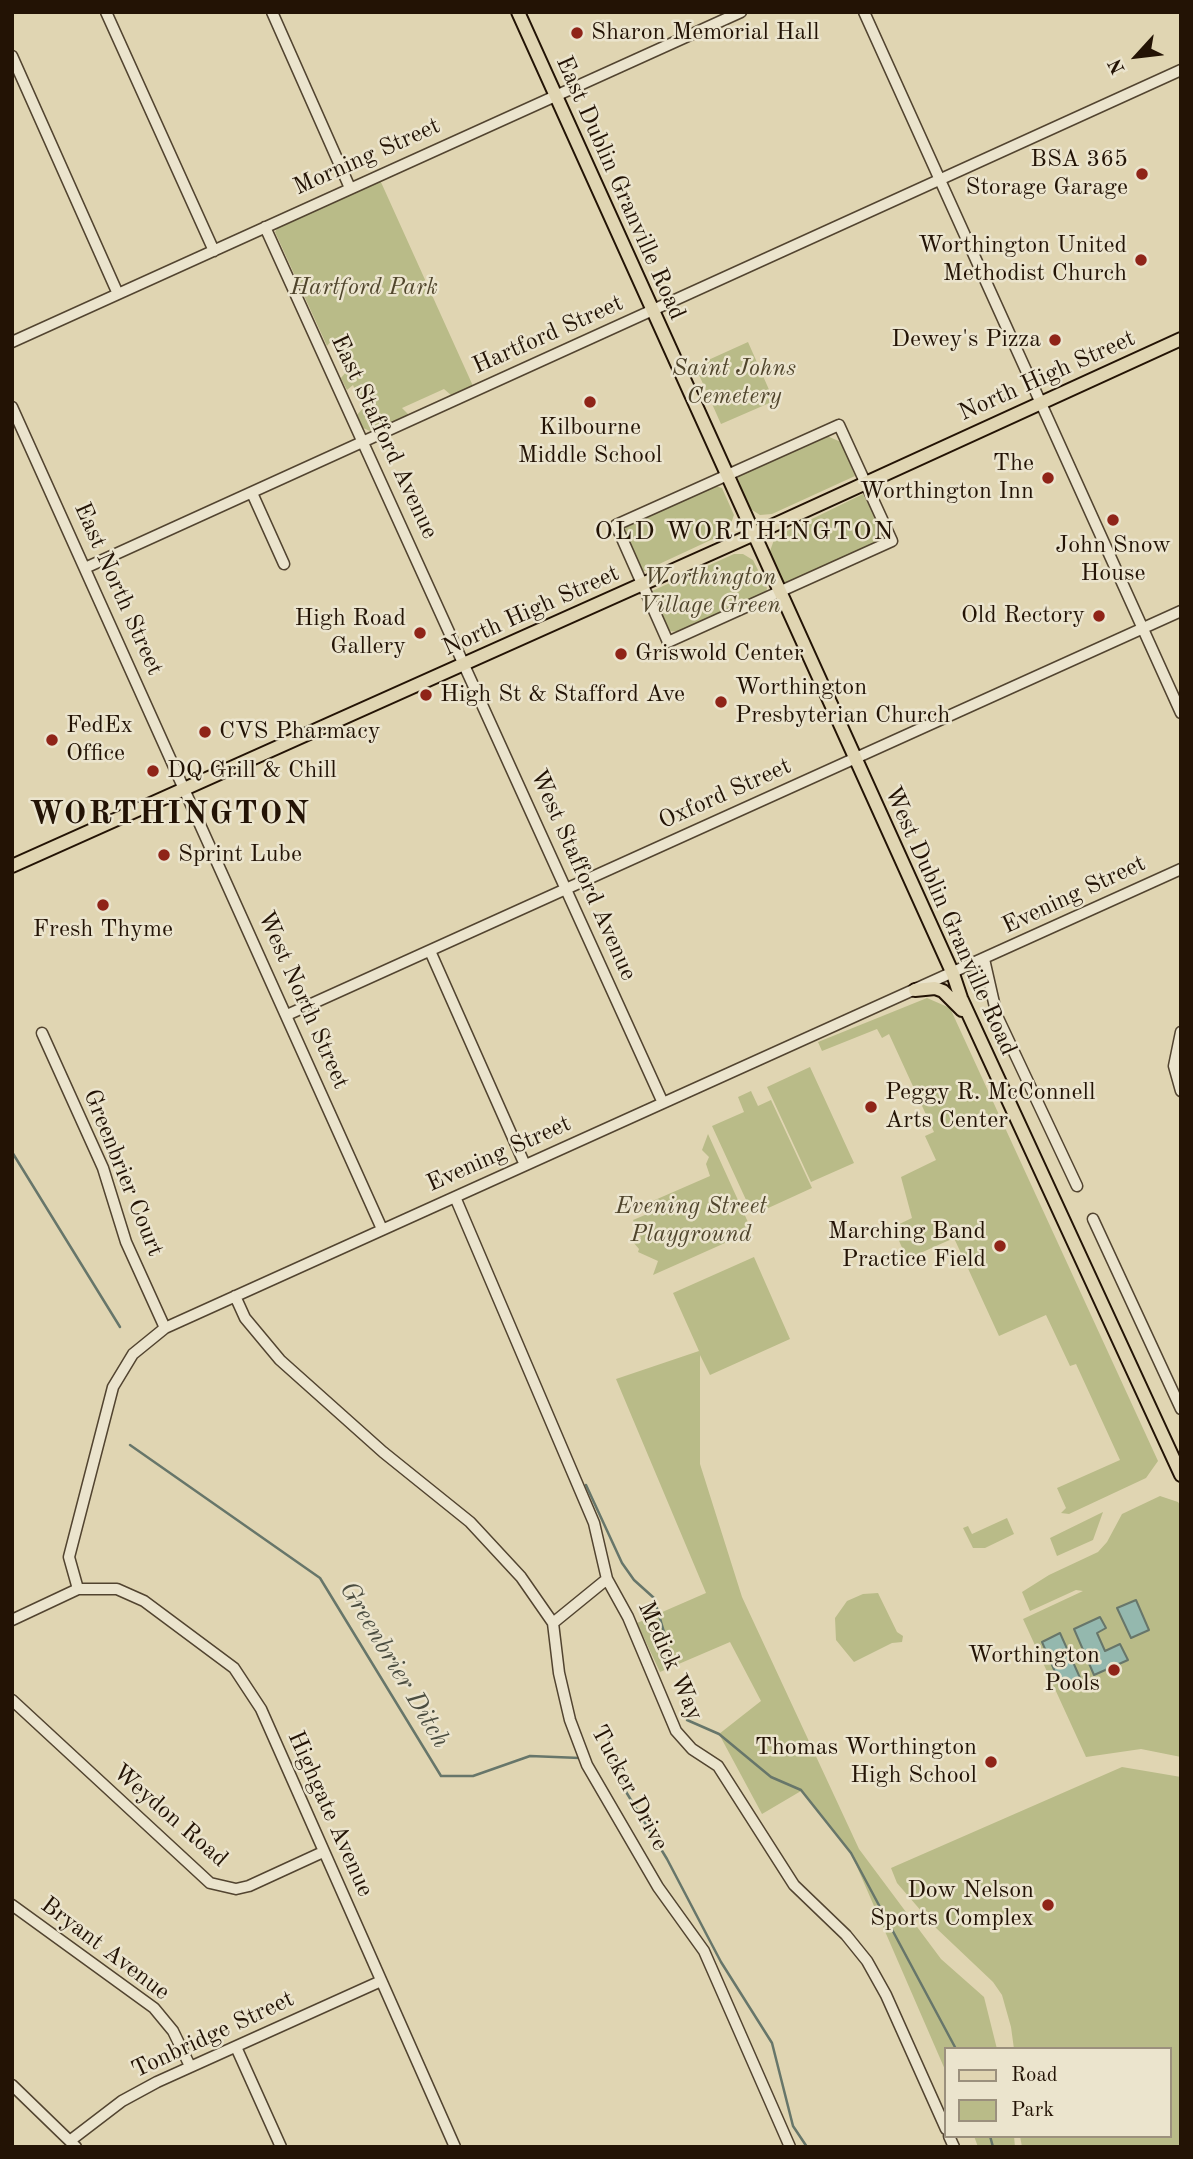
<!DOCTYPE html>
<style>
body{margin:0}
#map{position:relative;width:1193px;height:2159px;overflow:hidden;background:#e0d5b2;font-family:"Old Standard TT",serif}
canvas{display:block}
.frame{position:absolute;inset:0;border:14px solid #231305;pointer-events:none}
.legend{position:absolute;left:944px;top:2047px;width:228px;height:91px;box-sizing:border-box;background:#ebe4cd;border:2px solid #9b907d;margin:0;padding:9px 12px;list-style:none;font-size:21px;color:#231305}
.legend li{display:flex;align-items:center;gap:14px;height:35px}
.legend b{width:35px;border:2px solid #9b907d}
.north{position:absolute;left:1102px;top:21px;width:70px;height:70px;-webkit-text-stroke:5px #ebe4cd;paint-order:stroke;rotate:243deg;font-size:19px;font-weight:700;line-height:28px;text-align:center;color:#231305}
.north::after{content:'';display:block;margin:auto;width:24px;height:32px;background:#231305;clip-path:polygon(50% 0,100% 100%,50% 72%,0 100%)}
</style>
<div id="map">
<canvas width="1193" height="2159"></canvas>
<div class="frame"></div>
<ul class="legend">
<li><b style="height:9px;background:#e0d5b2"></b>Road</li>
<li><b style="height:19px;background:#b9bb88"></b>Park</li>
</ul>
<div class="north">N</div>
</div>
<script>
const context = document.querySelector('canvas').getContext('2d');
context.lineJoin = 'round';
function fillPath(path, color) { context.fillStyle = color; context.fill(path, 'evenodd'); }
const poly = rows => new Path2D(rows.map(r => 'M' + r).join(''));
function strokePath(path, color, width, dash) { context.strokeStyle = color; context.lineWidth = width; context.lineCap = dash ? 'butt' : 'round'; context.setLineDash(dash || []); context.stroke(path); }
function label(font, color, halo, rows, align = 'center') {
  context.font = font + ' "Old Standard TT",serif'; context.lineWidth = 5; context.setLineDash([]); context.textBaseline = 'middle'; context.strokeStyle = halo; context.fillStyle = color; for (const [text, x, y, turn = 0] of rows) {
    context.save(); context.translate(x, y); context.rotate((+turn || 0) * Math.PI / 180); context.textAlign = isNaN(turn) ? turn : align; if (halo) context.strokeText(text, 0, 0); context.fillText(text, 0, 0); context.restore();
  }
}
const green = poly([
 [380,180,473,386,452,396,444,389,402,408,409,415,370,431,363,428,357,415,363,408,353,385,347,390,341,378,346,372,332,340,327,346,275,232,279,225],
 [748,342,774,401,721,424,695,366],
 [827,436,841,442,855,476,772,514,760,515,749,508,737,476],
 [715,486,722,488,734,515,728,532,642,572,623,529,625,527],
 [863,494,883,533,879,542,789,582,782,582,769,554,775,537],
 [734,554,743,554,753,560,767,588,766,593,682,632,668,631,652,591],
 [927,998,950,1008,1158,1461,1146,1478,1069,1514,1061,1513,1066,1508,1057,1488,1120,1460,1076,1364,1070,1366,1046,1315,999,1336,954,1238,907,1259,893,1227,912,1218,901,1177,936,1160,925,1136,934,1132,889,1034,882,1038,877,1029,822,1051,818,1042],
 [810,1067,854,1163,811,1182,767,1087],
 [751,1091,758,1106,771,1100,812,1188,753,1215,712,1126,744,1112,738,1097],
 [708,1134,752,1231,653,1275,658,1261,638,1252,639,1249,633,1242,641,1238,633,1220,652,1212,648,1203,710,1176,706,1164,709,1157,702,1150],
 [754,1257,790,1339,710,1375,700,1355,700,1464,742,1597,859,1849,941,1959,984,1997,997,2049,946,2049,946,2072,851,1853,801,1791,762,1814,719,1734,761,1701,730,1642,660,1672,637,1623,706,1593,616,1379,699,1351,673,1293],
 [1160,1496,1178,1502,1181,1507,1181,1757,1141,1749,1086,1757,1023,1619,1083,1591,1076,1590,1030,1611,1022,1592,1049,1575,1098,1552,1107,1542,1122,1514],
 [1103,1512,1093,1540,1057,1556,1050,1538],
 [1007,1518,1014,1534,985,1548,973,1548,963,1528,968,1526,972,1534],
 [878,1593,897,1632,903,1636,902,1642,892,1643,854,1662,836,1640,835,1618,847,1601,863,1594],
 [1122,1767,1181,1777,1181,2147,1022,2147,1020,2136,1170,2136,1170,2049,1014,2049,1011,2027,1002,1995,993,1982,935,1927,897,1883,891,1868],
 [974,2136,1014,2136,1015,2147,978,2147]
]);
const water = poly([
 [1136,1600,1149,1630,1131,1638,1117,1608,1136,1600],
 [1100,1617,1106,1628,1097,1633,1105,1651,1120,1644,1128,1660,1094,1675,1074,1629,1100,1617],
 [1060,1633,1081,1680,1062,1688,1042,1642,1060,1633]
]);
const stream = poly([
 [12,1152,120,1327],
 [130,1445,320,1578,441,1776,473,1776,530,1756,580,1758],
 [586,1485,622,1563,634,1580,654,1598,671,1656],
 [687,1720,719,1734,771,1777,801,1790,851,1853,956,2049],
 [606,1759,667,1859,721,1962,772,2043,793,2126,807,2147],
 [990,2136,993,2147]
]);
const minor = poly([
 [106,12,214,251],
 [272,12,350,188],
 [864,12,1181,713],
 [12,56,118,294],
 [265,227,663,1103],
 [12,342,741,12],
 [12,407,382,1229],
 [839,425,892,541,668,642,616,525,839,425],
 [252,493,284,564],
 [85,568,1181,70],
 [430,951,525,1165],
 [984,959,997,1016,1077,1186],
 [287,1015,1181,611],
 [1181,1032,1174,1066,1181,1091],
 [42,1033,103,1168,126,1242,165,1328],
 [455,1197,594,1523,607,1579,628,1617,676,1731,692,1749,718,1766,794,1885,846,1935,867,1961,886,1995,946,2129],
 [1093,1219,1181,1409],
 [235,1296,245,1318,280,1360,383,1452,470,1522,521,1577,553,1623,559,1673,570,1720,587,1765,658,1887,704,1951,790,2147],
 [78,1589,69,1557,113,1387,133,1354,165,1328,1181,869],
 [12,1620,78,1589,117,1589,144,1601,234,1668,261,1709,455,2147],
 [553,1623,607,1579],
 [12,1700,210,1883,236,1889,249,1886,323,1852],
 [12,1905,154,2008,173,2031,190,2066],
 [236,2047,281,2147],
 [12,2085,76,2147],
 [949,2136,954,2147],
 [71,2140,122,2101,157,2082,381,1981]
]);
const major = poly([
 [518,12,953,974,961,998,1181,1475],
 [12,866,752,535,1181,339],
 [915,990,935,988,943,991,962,1010]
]);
const markers = [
 [577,33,7,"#8f2418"],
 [1142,174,7,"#8f2418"],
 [1141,260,7,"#8f2418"],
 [1055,340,7,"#8f2418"],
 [590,402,7,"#8f2418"],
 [1048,478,7,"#8f2418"],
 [1113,520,7,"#8f2418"],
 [1099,616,7,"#8f2418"],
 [420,633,7,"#8f2418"],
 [621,654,7,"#8f2418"],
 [426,695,7,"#8f2418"],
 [721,702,7,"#8f2418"],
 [205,732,7,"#8f2418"],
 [52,740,7,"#8f2418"],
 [153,771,7,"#8f2418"],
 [164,855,7,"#8f2418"],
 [103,905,7,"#8f2418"],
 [871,1107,7,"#8f2418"],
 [1000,1246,7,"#8f2418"],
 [1114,1670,7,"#8f2418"],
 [991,1762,7,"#8f2418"],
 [1048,1905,7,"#8f2418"]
];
const poiNames = [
 ["Sharon Memorial Hall",591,33,"left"],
 ["BSA 365",1128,160],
 ["Storage Garage",1128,188],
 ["Worthington United",1127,246],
 ["Methodist Church",1127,274],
 ["Dewey's Pizza",1041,340],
 ["Kilbourne",590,428,"center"],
 ["Middle School",590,456,"center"],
 ["The",1034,464],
 ["Worthington Inn",1034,492],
 ["John Snow",1113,546,"center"],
 ["House",1113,574,"center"],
 ["Old Rectory",1085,616],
 ["High Road",406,619],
 ["Gallery",406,647],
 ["Griswold Center",635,654,"left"],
 ["Worthington",735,688,"left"],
 ["Presbyterian Church",735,716,"left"],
 ["High St & Stafford Ave",440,695,"left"],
 ["FedEx",66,726,"left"],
 ["Office",66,754,"left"],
 ["CVS Pharmacy",219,732,"left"],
 ["DQ Grill & Chill",167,771,"left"],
 ["Sprint Lube",178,855,"left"],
 ["Fresh Thyme",103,930,"center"],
 ["Peggy R. McConnell",885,1093,"left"],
 ["Arts Center",885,1121,"left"],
 ["Marching Band",986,1232],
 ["Practice Field",986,1260],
 ["Worthington",1100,1656],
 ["Pools",1100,1684],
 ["Thomas Worthington",977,1748],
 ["High School",977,1776],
 ["Dow Nelson",1034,1891],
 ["Sports Complex",1034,1919]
];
const streetNames = [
 ["Morning Street",367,157,-24],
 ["East Dublin Granville Road",620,188,66],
 ["Hartford Street",548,335,-24],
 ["North High Street",1047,376,-24],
 ["East Stafford Avenue",384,437,65],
 ["East North Street",118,589,66],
 ["North High Street",531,611,-24],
 ["Oxford Street",725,794,-24],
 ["West Stafford Avenue",583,875,66],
 ["Evening Street",1074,895,-25],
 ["West Dublin Granville Road",950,921,66],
 ["West North Street",303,1000,66],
 ["Evening Street",499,1154,-24],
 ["Greenbrier Court",123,1173,68],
 ["Medick Way",670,1661,66],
 ["Tucker Drive",629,1788,62],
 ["Highgate Avenue",330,1814,66],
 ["Weydon Road",170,1816,41],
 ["Bryant Avenue",105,1949,37],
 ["Tonbridge Street",213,2035,-25]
];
const parkNames = [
 ["Hartford Park",364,288],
 ["Saint Johns",734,369],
 ["Cemetery",734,397],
 ["Worthington",710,578],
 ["Village Green",710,606],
 ["Evening Street",691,1207],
 ["Playground",691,1235]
];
const neighbourhoodNames = [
 ["OLD WORTHINGTON",745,532]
];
const waterNames = [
 ["Greenbrier Ditch",394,1665,59]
];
const districtNames = [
 ["WORTHINGTON",170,815]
];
fillPath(green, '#b9bb88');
fillPath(water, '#94b8ae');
strokePath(water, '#67766a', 2);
strokePath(stream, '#67766a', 2.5);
strokePath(minor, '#524430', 13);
strokePath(major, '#231305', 16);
strokePath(minor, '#ebe4cd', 10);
strokePath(major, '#e0d5b2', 12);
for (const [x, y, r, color] of markers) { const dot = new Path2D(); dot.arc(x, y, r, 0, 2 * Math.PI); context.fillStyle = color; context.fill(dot); strokePath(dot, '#ebe4cd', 2.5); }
label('24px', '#231305', '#ebe4cd', poiNames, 'right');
label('24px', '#231305', '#ebe4cd', streetNames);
label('italic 24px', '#50452c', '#ebe4cd', parkNames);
context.letterSpacing = '2px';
label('26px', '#231305', '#ebe4cd', neighbourhoodNames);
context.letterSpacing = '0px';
label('italic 26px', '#4b4d40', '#ebe4cd', waterNames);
context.letterSpacing = '2px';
label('bold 32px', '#231305', '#ebe4cd', districtNames);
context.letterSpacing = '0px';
</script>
